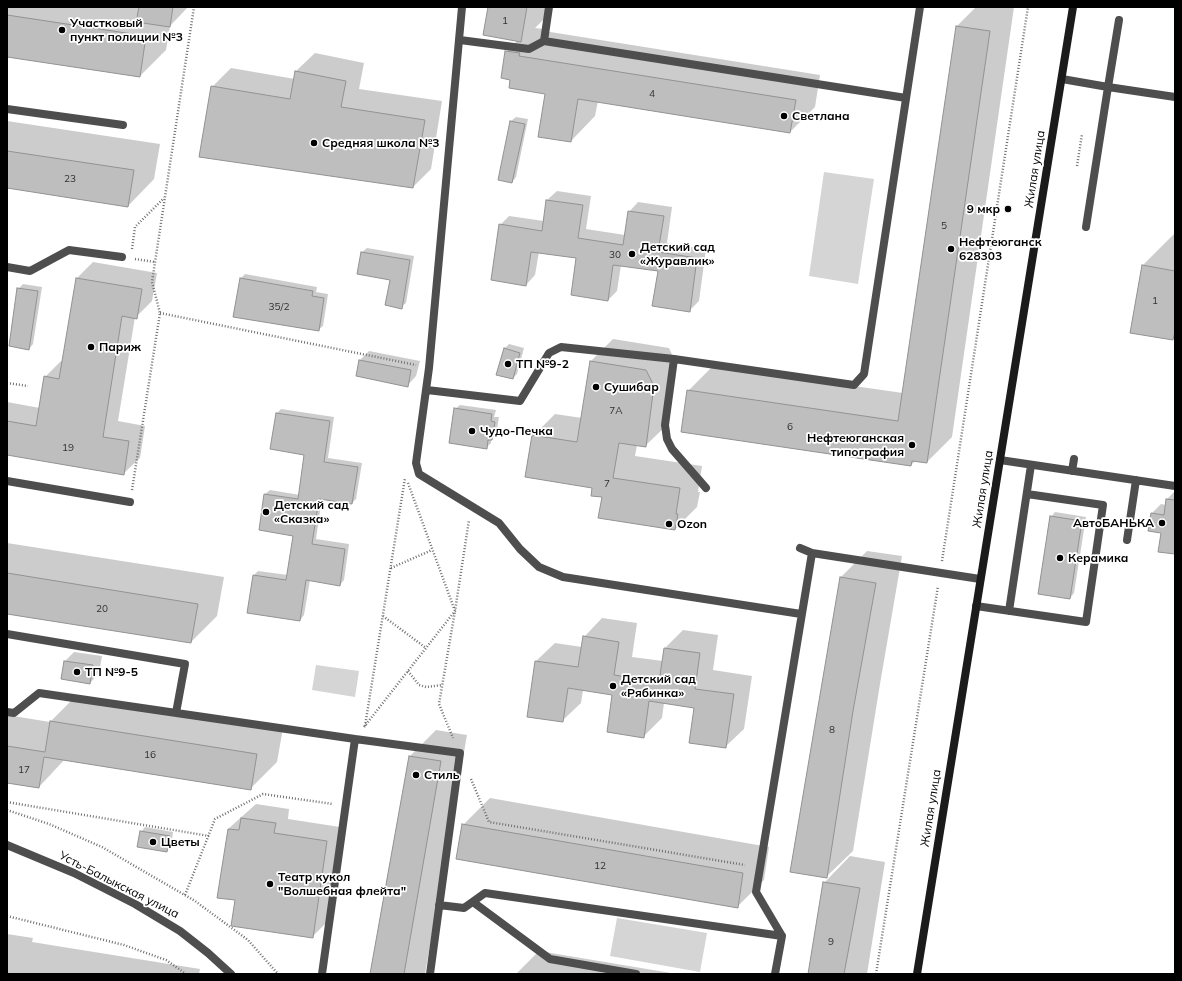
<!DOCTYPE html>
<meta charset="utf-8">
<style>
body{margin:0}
#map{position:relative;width:1182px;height:981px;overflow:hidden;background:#fff;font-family:Mulish,sans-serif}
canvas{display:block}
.frame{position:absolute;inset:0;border:8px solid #000;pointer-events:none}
</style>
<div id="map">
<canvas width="1182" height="981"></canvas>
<div class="frame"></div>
</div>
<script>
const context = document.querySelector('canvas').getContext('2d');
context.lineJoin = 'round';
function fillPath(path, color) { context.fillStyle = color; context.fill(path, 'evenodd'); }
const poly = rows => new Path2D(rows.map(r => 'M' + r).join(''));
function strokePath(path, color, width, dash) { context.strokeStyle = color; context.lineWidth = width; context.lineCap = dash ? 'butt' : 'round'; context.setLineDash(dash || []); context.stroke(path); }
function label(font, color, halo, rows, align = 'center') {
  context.font = font + ' Mulish,sans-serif'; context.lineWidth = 3.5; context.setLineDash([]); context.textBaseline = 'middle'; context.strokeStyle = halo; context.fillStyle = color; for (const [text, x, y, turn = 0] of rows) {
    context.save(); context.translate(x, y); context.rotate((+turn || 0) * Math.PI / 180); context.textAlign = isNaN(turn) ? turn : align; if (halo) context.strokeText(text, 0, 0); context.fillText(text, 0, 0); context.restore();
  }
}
const green = poly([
 [824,172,874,179,858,284,809,276],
 [316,665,359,671,355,697,312,690],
 [617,918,707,933,700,972,610,956]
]);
const shadow = poly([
 [7,7,188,7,170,26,166,50,140,76,7,56],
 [489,7,549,7,548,15,535,28,544,29,544,31,820,75,815,107,790,132,598,101,595,116,571,141,546,93,511,79,506,52,517,41],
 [976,7,1014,7,952,437,927,462,916,460,911,465,688,391,713,366,903,393,957,26],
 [315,53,364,63,359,89,442,101,431,169,413,187,212,87,231,68,295,79,296,71],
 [516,117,528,119,516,177,512,182,499,179,511,121],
 [7,121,160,144,154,179,128,206,7,187],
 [557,191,591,196,586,229,625,235,629,212,638,202,672,207,667,243,706,249,699,301,689,311,659,270,621,265,617,291,608,300,577,257,539,252,535,275,526,285,500,225,509,216,544,221,547,200],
 [1175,233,1175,337,1173,339,1143,265],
 [367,248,414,256,406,303,401,307,391,279,358,273,362,252],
 [93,262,157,273,152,301,136,317,135,317,118,421,145,426,140,458,123,474,7,454,7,402,40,408,45,377,61,361,63,361,77,278],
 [245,274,317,287,316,292,328,294,323,326,318,330,240,279],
 [23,284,42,287,33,344,29,349,18,289],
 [613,339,669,348,676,363,668,424,645,446,637,445,635,456,702,466,698,492,700,492,697,507,675,529,603,497,533,436,555,414,582,418,591,361],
 [509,344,524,348,517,374,513,378,504,349],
 [369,351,420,361,416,376,407,386,357,376,360,360],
 [460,405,496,410,494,417,499,417,496,435,491,439,491,443,486,448,455,409],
 [281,409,334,417,328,458,362,463,356,499,352,503,322,498,316,539,349,544,344,580,340,585,310,580,304,615,300,620,254,575,258,571,288,575,294,535,265,494,270,490,300,495,306,454,272,448,277,413],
 [1175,491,1175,553,1152,513,1161,504,1166,505,1167,499],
 [1055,512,1086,517,1074,593,1070,598,1051,517],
 [7,543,224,577,217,616,191,642,7,613],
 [867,551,902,556,880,684,853,851,826,877,841,577],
 [602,618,637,623,632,657,663,661,665,648,683,630,718,635,713,670,752,676,744,729,725,747,695,707,664,703,662,718,644,736,613,694,583,690,581,703,562,721,536,661,555,643,582,647,584,637],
 [74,652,102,656,99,673,90,683,65,661],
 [77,695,283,728,277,762,250,789,65,759,39,787,7,782,7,715,50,722],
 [436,730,467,735,425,974,371,974,410,756],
 [490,798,769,847,764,880,737,907,463,825],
 [256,804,289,809,288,819,340,827,326,923,312,937,236,900,228,829],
 [145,827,173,832,171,847,167,851,141,832],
 [850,856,885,862,867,974,809,974,824,883],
 [7,934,33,938,32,942,200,969,199,974,7,974],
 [539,951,677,974,516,974]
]);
const building = poly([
 [139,7,173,7,170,27,136,22,139,7],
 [488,7,527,7,521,42,483,35,488,7],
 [7,15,146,36,140,77,7,57,7,15],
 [956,26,990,31,927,463,912,461,911,466,681,432,687,390,898,421,956,26],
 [505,51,520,53,519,56,796,100,790,133,578,99,571,142,538,137,545,94,509,88,510,80,501,78,505,51],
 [295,71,346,81,341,107,425,120,413,188,199,157,211,86,290,99,295,71],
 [510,121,525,124,512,183,498,180,510,121],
 [7,151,134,170,128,207,7,188,7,151],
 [546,200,583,205,578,238,623,245,628,211,664,216,658,252,697,258,690,312,652,306,658,271,613,265,608,301,571,295,576,258,531,252,526,286,491,280,499,224,542,231,546,200],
 [361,252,410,260,402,309,385,305,390,280,357,274,361,252],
 [1142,265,1175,271,1175,331,1173,340,1130,333,1142,265],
 [76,278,142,289,137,319,122,316,103,437,129,441,124,475,7,455,7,421,36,426,44,376,59,379,76,278],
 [240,278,313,291,312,296,324,298,319,331,233,317,240,278],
 [17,288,38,291,29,350,9,346,17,288],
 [504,348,520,353,513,379,496,375,504,348],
 [359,360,411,370,408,387,356,376,359,360],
 [590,361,646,370,654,386,646,447,619,443,613,478,680,488,676,514,678,514,675,530,598,518,602,497,591,496,592,488,525,477,532,435,577,442,590,361],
 [454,408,492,414,491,421,495,422,492,440,488,440,487,449,449,443,454,408],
 [276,413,330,421,324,462,358,467,352,504,319,499,312,544,345,549,340,586,306,580,300,621,247,613,253,575,286,580,293,536,259,530,264,494,298,499,304,455,270,449,276,413],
 [1166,499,1175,500,1175,554,1158,552,1161,533,1148,531,1151,513,1164,515,1166,499],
 [1050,516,1082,521,1070,599,1038,594,1050,516],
 [7,573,198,604,191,643,7,614,7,573],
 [840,577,876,583,853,711,827,878,790,872,840,577],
 [583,636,619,642,614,675,659,682,664,648,700,653,695,689,734,694,726,748,689,743,694,708,649,701,644,738,607,732,612,695,568,688,563,722,527,717,535,661,578,667,583,636],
 [64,661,93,665,90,684,61,679,64,661],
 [50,721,257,754,251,790,44,757,39,788,7,783,7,746,45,752,50,721],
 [409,756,441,761,404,974,370,974,409,756],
 [241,818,276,823,274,833,327,841,313,938,231,926,235,900,217,898,228,829,239,830,241,818],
 [462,824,743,873,738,908,456,859,462,824],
 [140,831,170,836,167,852,137,847,140,831],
 [823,882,860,888,844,974,808,974,823,882]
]);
const path = poly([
 [1077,166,1082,134],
 [132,249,135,227,164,198],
 [135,259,155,262],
 [160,313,416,365],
 [7,383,28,386],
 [408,483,455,611,439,704,453,738],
 [132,490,160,313,152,282,194,7],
 [942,561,1028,7],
 [391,568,432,550],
 [383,616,426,648],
 [408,671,419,685,426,687,442,685],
 [365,726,405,478],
 [364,727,455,611,469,520],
 [471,779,489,822,745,865],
 [7,802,209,836],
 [7,810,49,824,102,847,195,901,248,940,278,974],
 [185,895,215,819,263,794,333,804],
 [7,916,124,945,166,960,186,974],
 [876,974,938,586]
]);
const service = poly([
 [462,7,429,368,416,463,419,474,499,523,520,549,539,567,563,577,801,614],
 [549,7,544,41,906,98],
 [460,40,529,49,544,41],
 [1062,79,1108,87,1119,20],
 [7,109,123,125],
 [1086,227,1108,87,1175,97],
 [7,267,30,271,69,250,122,257],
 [674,359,665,425,667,439,672,449,706,488],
 [427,390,520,401,549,353,561,347,674,359,854,385,864,374,920,7],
 [1000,460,1175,486],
 [1072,471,1074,459],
 [7,481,130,502],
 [1127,540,1136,480],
 [800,548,812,553],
 [976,606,1086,622,1103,505,1027,494],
 [1009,611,1031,465],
 [7,634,185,664,176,713],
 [7,712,14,713,39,693,355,739],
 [473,902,550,959,636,974],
 [439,905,464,908,485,893,782,936],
 [322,974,355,739,460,753,430,974],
 [775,974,782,936,756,892,812,553,980,579]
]);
const minor = poly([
 [7,845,74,873,135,904,180,931,208,953,231,974]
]);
const secondary = poly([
 [917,974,1073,7]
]);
const markers = [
 [62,30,4,"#000"],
 [784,116,4,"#000"],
 [314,143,4,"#000"],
 [1008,209,4,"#000"],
 [951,249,4,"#000"],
 [632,254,4,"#000"],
 [91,347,4,"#000"],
 [508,364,4,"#000"],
 [596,387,4,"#000"],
 [472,431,4,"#000"],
 [912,445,4,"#000"],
 [266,512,4,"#000"],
 [1162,523,4,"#000"],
 [669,524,4,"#000"],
 [1060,558,4,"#000"],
 [77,672,4,"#000"],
 [613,686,4,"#000"],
 [416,775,4,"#000"],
 [153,842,4,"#000"],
 [270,884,4,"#000"]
];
const numberNames = [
 ["1",505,21],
 ["4",652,94],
 ["23",70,179],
 ["5",944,226],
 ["30",615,255],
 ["1",1155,301],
 ["35/2",279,307],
 ["7А",616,411],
 ["6",790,427],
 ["19",68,448],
 ["7",607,484],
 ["20",102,609],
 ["8",832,730],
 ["16",150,755],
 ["17",24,770],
 ["12",600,866],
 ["9",831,942]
];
const poiNames = [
 ["Участковый",70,23],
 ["пункт полиции №3",70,37],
 ["Светлана",792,116],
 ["Средняя школа №3",322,143],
 ["9 мкр",1000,209,"right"],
 ["Нефтеюганск",959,242],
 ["628303",959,256],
 ["Детский сад",640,247],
 ["«Журавлик»",640,261],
 ["Париж",99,347],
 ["ТП №9-2",516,364],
 ["Сушибар",604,387],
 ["Чудо-Печка",480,431],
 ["Нефтеюганская",904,438,"right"],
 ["типография",904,452,"right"],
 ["Детский сад",274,505],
 ["«Сказка»",274,519],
 ["АвтоБАНЬКА",1154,523,"right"],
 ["Ozon",677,524],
 ["Керамика",1068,558],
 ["ТП №9-5",85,672],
 ["Детский сад",621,679],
 ["«Рябинка»",621,693],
 ["Стиль",424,775],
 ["Цветы",161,842],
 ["Театр кукол",278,877],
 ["\"Волшебная флейта\"",278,891]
];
const streetNames = [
 ["Жилая улица",1035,169,-81],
 ["Жилая улица",983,489,-81],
 ["Жилая улица",931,808,-81],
 ["Усть-Балыкская улица",119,885,27]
];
fillPath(green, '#d5d5d5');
fillPath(shadow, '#0003');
fillPath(building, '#bebebe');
strokePath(building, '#929292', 1);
strokePath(path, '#707070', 2.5, [1, 2]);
strokePath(service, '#4e4e4e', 8);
strokePath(minor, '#4e4e4e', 8);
strokePath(secondary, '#1b1b1b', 8);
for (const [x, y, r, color] of markers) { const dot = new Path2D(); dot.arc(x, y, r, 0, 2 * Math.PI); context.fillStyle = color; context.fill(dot); strokePath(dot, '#fff', 1.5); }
label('10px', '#303030', null, numberNames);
label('bold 12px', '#000', '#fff', poiNames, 'left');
label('12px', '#000', '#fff', streetNames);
</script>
